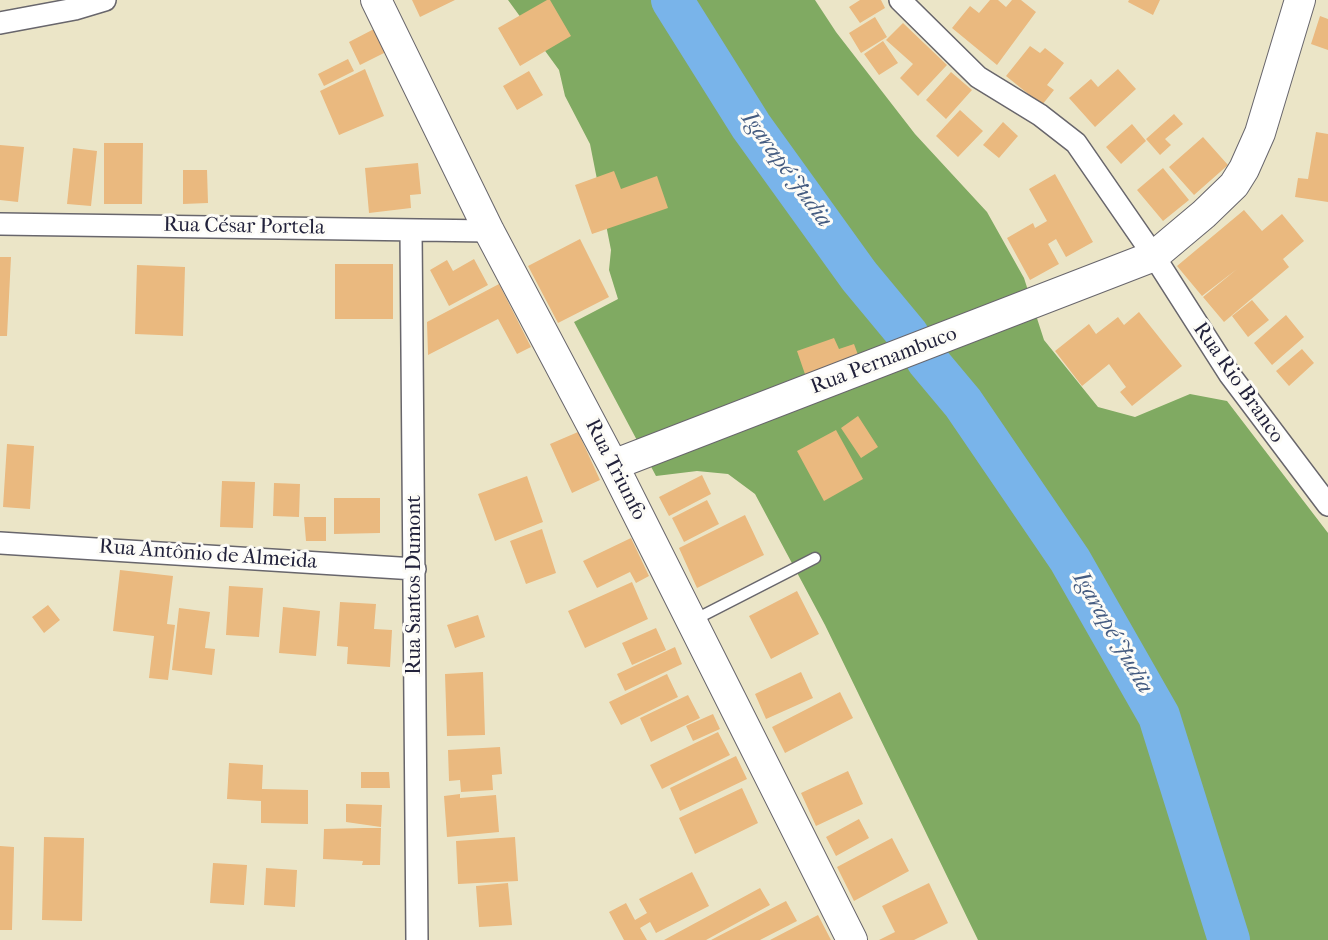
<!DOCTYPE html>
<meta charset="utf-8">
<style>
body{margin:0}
canvas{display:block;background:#ebe5c7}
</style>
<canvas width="1328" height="940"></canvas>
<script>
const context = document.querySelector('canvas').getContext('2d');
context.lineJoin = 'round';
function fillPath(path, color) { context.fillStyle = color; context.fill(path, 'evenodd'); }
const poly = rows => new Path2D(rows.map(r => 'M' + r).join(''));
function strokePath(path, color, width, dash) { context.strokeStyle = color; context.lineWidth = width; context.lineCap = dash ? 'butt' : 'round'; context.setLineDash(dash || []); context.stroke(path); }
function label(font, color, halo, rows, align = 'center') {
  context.font = font + ' "IM FELL French Canon",serif'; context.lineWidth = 6; context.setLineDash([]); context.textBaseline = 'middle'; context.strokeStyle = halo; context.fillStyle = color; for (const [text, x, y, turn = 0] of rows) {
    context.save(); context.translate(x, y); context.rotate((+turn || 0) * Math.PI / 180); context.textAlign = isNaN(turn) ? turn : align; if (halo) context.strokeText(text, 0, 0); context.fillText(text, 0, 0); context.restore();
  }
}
const forest = poly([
 [508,0,815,0,836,32,915,134,987,212,1024,278,1044,340,1098,407,1135,417,1190,394,1227,401,1328,533,1328,940,978,940,825,625,755,494,728,474,697,471,656,476,574,322,618,299,609,270,611,250,590,144,565,96,559,70]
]);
const river = poly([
 [672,0,751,126,859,276,908,335],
 [927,360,963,403,1070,560,1159,716,1229,940]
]);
const building = poly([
 [412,0,455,0,420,17],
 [547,0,550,0,571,36,520,66,498,28],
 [860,0,881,0,885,8,860,23,849,7],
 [990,0,998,0,1006,7,1012,0,1021,0,1036,12,997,65,952,28,970,6,979,13],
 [1129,0,1160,0,1153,15,1128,2],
 [1320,16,1328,19,1328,50,1311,44],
 [875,17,887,37,861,53,849,33],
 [903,23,947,65,918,96,900,78,913,64,886,40],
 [374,29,386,52,360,65,349,42],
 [883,41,898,63,879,75,864,54],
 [1030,46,1040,53,1045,48,1064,63,1047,85,1054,90,1042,105,1006,76],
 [348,59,354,71,324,86,318,74],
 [365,69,384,116,339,135,320,91],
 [1118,69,1136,89,1095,127,1069,98,1091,79,1098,87],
 [529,71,543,95,517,110,503,86],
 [951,72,972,90,946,119,926,100],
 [960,110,983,131,958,157,936,136],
 [1174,114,1183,124,1165,139,1171,145,1160,155,1146,139],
 [1003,122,1018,136,999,158,983,145],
 [1132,124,1146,141,1121,164,1106,147],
 [1316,132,1328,134,1328,202,1295,197,1298,178,1308,179],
 [1203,137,1228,165,1194,195,1169,167],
 [104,143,143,143,142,204,104,204],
 [0,145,24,147,18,202,0,200],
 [73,148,97,151,91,206,67,204],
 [418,163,421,194,410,195,411,208,369,213,365,168],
 [1163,168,1189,200,1163,221,1137,190],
 [183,170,207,170,208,203,183,204],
 [614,171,621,189,657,176,668,208,592,234,575,185],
 [1055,174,1093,242,1066,257,1056,239,1048,244,1059,264,1030,280,1007,238,1033,223,1035,228,1047,221,1029,189],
 [1244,210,1262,231,1282,214,1304,241,1283,259,1289,267,1224,322,1203,297,1237,269,1202,296,1177,266],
 [580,239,609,297,558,323,528,266],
 [0,257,11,257,7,336,0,336],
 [474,259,488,285,449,306,430,270,447,260,453,271],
 [335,264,393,264,393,319,335,319],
 [137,265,185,267,183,336,135,334],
 [499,284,531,347,517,354,498,319,428,355,427,322],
 [1252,300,1269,320,1248,337,1232,316],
 [1139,312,1182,366,1132,406,1120,392,1126,387,1109,364,1082,386,1055,351,1089,324,1096,334,1118,317,1124,325],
 [1286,315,1304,337,1272,365,1254,343],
 [834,338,839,349,854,344,861,363,807,380,797,351],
 [1302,349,1314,363,1289,386,1276,371],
 [858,416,878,447,861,458,841,428],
 [836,430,863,479,824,501,797,451],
 [578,432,600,480,572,493,550,444],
 [7,444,34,446,30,509,3,507],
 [702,475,711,494,669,516,659,497],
 [527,476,543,522,495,541,478,494],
 [222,481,255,482,253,528,220,527],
 [274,483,300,484,299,517,273,516],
 [334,498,380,498,380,533,334,534],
 [707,500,719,524,684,542,672,518],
 [745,515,764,555,697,588,679,548],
 [304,517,326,517,326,541,306,541],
 [542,529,556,573,526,584,510,541],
 [631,538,649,576,636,583,630,572,597,588,583,561],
 [120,570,173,576,167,624,175,625,168,680,149,678,154,636,113,631],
 [632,582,648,619,585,648,568,611],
 [229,586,263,588,259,637,226,635],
 [797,591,819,634,771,659,749,616],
 [340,602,376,604,374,629,392,630,390,667,347,664,348,647,337,646],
 [48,605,60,620,44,633,32,617],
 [283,607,320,611,316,656,279,653],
 [179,608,210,612,205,648,215,649,212,675,172,670],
 [478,615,485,637,455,648,447,625],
 [656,628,666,650,632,665,622,643],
 [675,647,682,664,625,691,617,674],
 [483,672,485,735,447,736,445,674],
 [801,672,813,698,766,719,755,694],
 [667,674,678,697,621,725,609,702],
 [840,692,853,718,785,753,772,727],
 [688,695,700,718,651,742,640,718],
 [713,714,720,729,693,741,686,726],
 [718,732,730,755,662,789,650,765],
 [500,747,502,774,492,775,493,790,461,792,460,780,449,781,448,750],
 [736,756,747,779,680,811,670,788],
 [229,763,263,765,262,789,308,790,308,824,261,823,261,801,227,799],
 [848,771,863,804,816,826,801,793],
 [361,772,389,772,390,788,361,788],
 [742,788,758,823,695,854,679,818],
 [460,794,460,798,496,795,499,832,447,837,444,796],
 [346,804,382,805,381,827,346,822],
 [859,819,869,838,836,856,826,837],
 [364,828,381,828,380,865,362,865,363,861,323,859,324,829],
 [44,837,84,838,82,921,42,920],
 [515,837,518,881,458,884,456,841],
 [892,838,909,871,854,901,837,867],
 [0,846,14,847,12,930,0,930],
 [213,863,247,865,244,905,210,903],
 [266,868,297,870,295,907,264,905],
 [692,872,709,906,656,933,650,922,640,928,647,940,624,940,609,912,626,903,635,920,647,913,639,899],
 [508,883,512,925,479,927,476,886],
 [929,883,948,923,914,940,879,940,895,932,882,906],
 [760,888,770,905,706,940,664,940],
 [786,901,797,921,760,940,711,940],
 [818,915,831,940,770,940]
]);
const lane = poly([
 [694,620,815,558]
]);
const street = poly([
 [900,0,978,77,1040,115,1076,143,1154,256,1230,375,1328,505],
 [0,23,75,9,105,0],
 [0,224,489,231],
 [411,230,417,940],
 [0,543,415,569]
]);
const secondary = poly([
 [376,0,489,231,613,465,852,940],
 [613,465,1154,256,1204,214,1234,185,1244,169,1260,133,1300,0]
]);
const streetNames = [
 ["Rua César Portela",244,227,1],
 ["Rua Pernambuco",884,361,-21],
 ["Rua Rio Branco",1238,383,55],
 ["Rua Triunfo",615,470,63],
 ["Rua Antônio de Almeida",208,555,4],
 ["Rua Santos Dumont",415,585,-90]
];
const waterNames = [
 ["Igarapé Judia",786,170,54],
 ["Igarapé Judia",1112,633,60]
];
fillPath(forest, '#80aa62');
strokePath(river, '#79b4ea', 42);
fillPath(building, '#eab97f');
strokePath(lane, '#68666c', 13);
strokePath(street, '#68666c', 24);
strokePath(secondary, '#68666c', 32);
strokePath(lane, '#fff', 10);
strokePath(street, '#fff', 21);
strokePath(secondary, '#fff', 30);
label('21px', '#22223b', '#fdfcf7', streetNames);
label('italic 23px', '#455c81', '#fdfcf7', waterNames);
</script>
